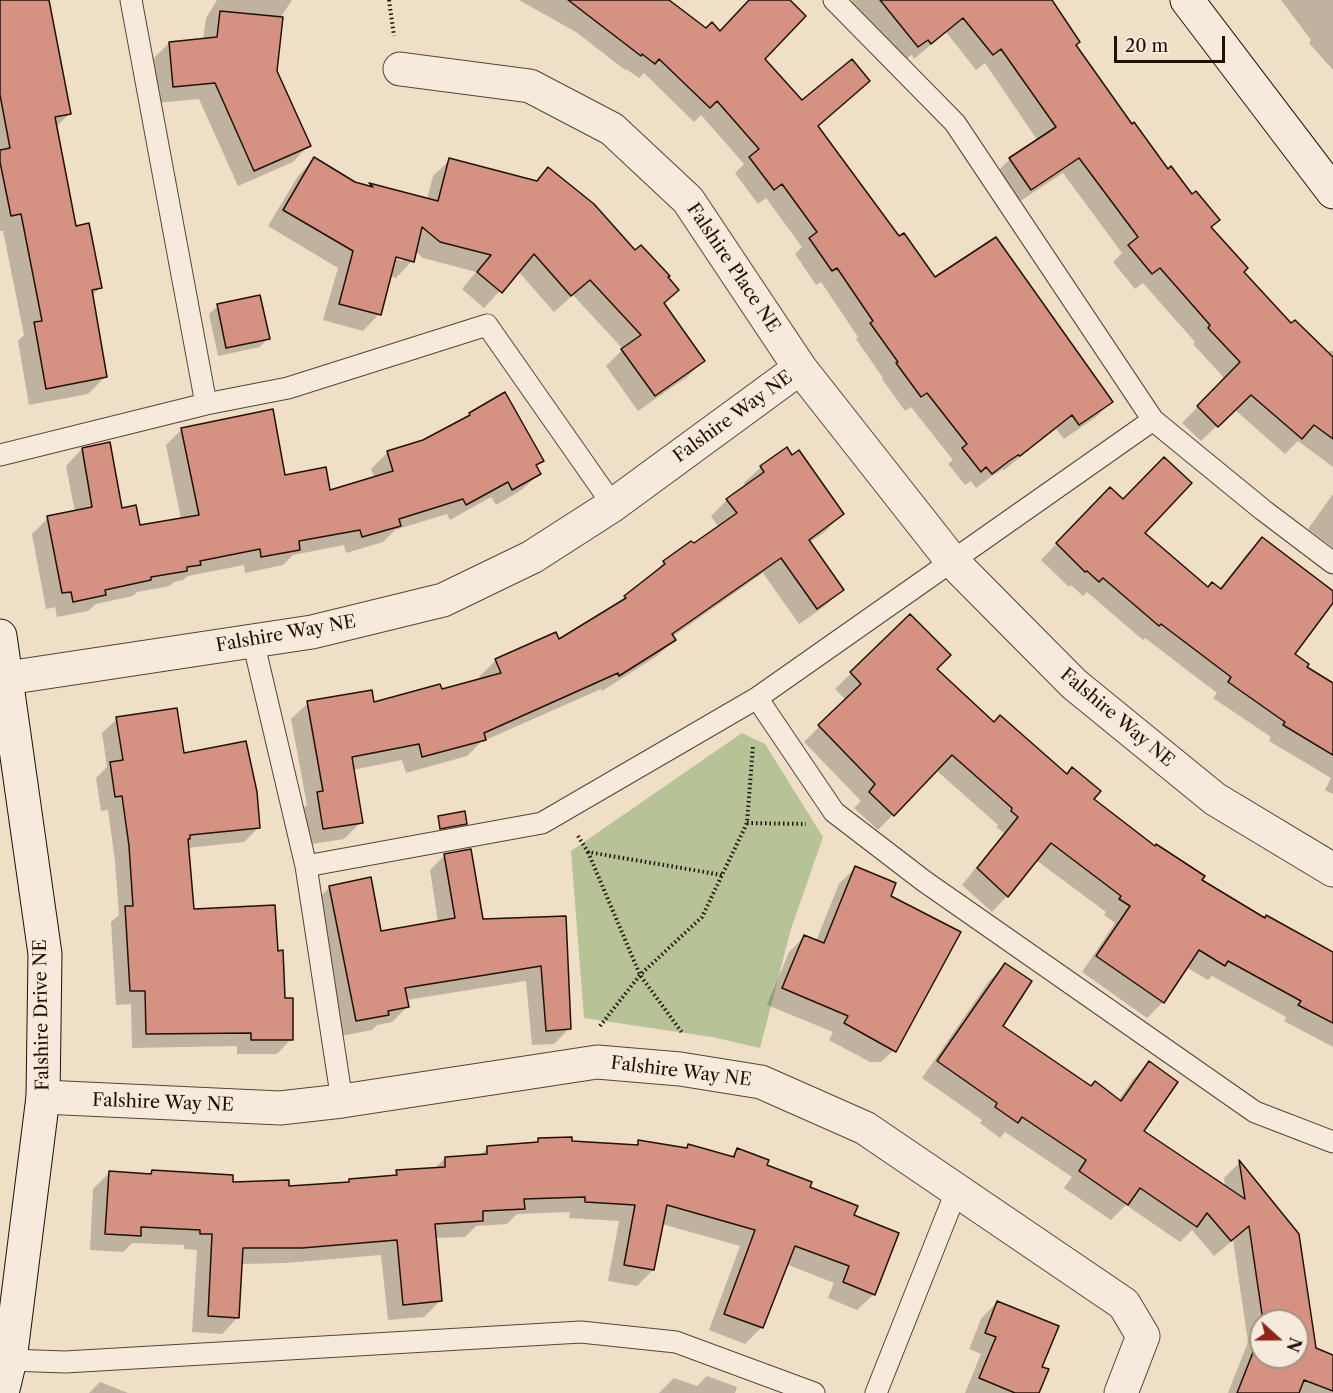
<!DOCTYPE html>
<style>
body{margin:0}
#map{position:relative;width:1333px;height:1393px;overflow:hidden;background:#efdfc7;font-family:"Libre Caslon Text",serif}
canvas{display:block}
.north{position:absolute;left:1249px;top:1309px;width:60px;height:60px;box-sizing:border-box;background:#f5eadb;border:2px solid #a09485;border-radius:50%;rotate:111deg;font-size:16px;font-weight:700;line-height:24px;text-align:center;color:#211205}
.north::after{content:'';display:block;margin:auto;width:21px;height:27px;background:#8f2418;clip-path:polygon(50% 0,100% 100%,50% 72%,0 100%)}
.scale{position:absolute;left:1114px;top:36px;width:111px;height:27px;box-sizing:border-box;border:3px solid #211205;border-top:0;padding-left:8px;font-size:18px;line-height:21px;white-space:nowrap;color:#211205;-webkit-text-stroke:4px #f5eadb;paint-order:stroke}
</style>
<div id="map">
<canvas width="1333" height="1393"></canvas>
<div class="north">N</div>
<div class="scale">20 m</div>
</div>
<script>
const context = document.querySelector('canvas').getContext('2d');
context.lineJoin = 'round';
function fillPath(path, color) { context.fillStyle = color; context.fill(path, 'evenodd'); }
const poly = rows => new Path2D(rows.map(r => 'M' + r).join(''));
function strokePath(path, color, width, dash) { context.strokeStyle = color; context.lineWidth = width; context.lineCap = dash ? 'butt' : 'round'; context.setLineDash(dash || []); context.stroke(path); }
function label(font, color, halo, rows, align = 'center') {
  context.font = font + ' "Libre Caslon Text",serif'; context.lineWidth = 6; context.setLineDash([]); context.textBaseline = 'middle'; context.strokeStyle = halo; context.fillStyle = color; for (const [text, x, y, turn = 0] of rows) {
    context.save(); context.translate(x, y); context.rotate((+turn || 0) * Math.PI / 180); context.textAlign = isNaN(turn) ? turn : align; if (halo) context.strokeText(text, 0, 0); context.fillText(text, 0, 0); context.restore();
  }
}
const green = poly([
 [742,733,765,744,823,837,791,929,760,1048,712,1037,584,1018,571,851]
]);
const shadow = poly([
 [0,0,48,0,69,114,55,128,74,227,100,288,92,296,106,376,88,394,29,405,18,341,24,335,3,231,0,231],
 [217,0,292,0,281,17,276,71,309,145,293,162,238,186,199,99,157,103,153,59,169,43,203,40,206,18],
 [519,0,666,0,706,30,720,32,750,0,787,0,763,59,817,127,899,238,935,279,1111,402,1096,417,1064,439,1056,429,1004,470,1003,469,992,476,976,488,971,481,965,485,948,464,953,460,911,407,905,411,882,379,883,378,856,339,858,337,821,282,816,285,795,254,802,247,766,198,758,204,735,173,744,164,701,115,694,122,644,73,639,78,626,69,625,70,576,32],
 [853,0,1052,0,1051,2,1075,46,1132,126,1167,171,1191,197,1218,220,1210,228,1242,272,1291,325,1328,353,1331,350,1333,352,1333,467,1298,441,1285,454,1234,409,1201,441,1182,423,1225,379,1193,344,1195,342,1143,283,1135,289,1113,262,1122,253,1063,173,1014,205,994,175,1010,159,1038,141,985,63,976,70,946,32,914,59,912,55,901,62,846,7],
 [1281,0,1333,0,1333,70,1309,43,1311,40],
 [314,159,355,183,368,187,369,185,427,200,433,176,450,160,535,182,549,169,663,304,703,361,687,377,638,411,606,366,623,349,573,295,554,312,518,271,484,308,462,289,476,272,423,258,415,251,412,261,396,278,389,276,379,314,363,331,323,320,338,268,268,226,298,176],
 [389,254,403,258,403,261,388,257],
 [218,306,268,338,260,347,218,356,209,314],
 [470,414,542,461,535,467,539,473,523,489,496,505,491,497,450,520,447,514,395,530,383,542,346,553,344,545,293,555,283,565,245,573,244,565,188,576,183,580,174,582,170,586,137,592,133,596,96,604,88,611,57,617,55,607,46,609,32,534,48,518,75,512,66,466,82,449,120,510,139,527,181,519,166,445,182,429,284,476,329,492,375,478,371,469,388,452,424,442,463,420],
 [792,457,842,514,826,531,809,543,842,590,825,606,799,624,763,573,672,637,674,640,657,656,602,691,601,689,481,742,467,756,406,773,402,760,353,770,361,822,344,839,306,845,301,810,307,805,291,719,308,703,373,704,441,690,480,680,479,677,496,660,559,641,617,605,648,579,664,562,694,545,719,528,711,516,727,500,746,486,744,483,761,467],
 [1333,494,1333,548,1308,529],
 [1094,504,1142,533,1207,589,1219,589,1247,554,1262,539,1333,593,1333,601,1292,655,1305,668,1333,685,1333,794,1325,790,1331,778,1269,741,1271,737,1213,698,1217,693,1145,638,1143,640,1087,592,1083,596,1071,585,1069,587,1041,560],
 [910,616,935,669,993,724,1200,880,1264,920,1333,953,1333,1047,1284,1021,1286,1017,1212,976,1208,980,1186,967,1163,1002,1147,1018,1082,972,1115,923,1104,915,1106,912,1036,860,1007,896,992,912,962,885,1004,833,996,827,998,825,936,770,878,830,854,808,861,801,804,742,846,700,835,689],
 [117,719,183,755,259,827,244,842,187,848,192,911,276,952,291,1039,277,1054,237,1054,237,1046,132,1048,131,1004,116,1005,111,922,119,915,115,861,108,810,101,811,96,778,107,767,102,733],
 [445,855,482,921,565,917,570,1028,554,1044,532,1045,526,981,406,1000,407,1007,392,1022,377,1025,372,1030,341,1036,314,902,330,887,380,932,438,922,430,870],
 [855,868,889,896,898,1046,881,1062,870,1062,829,1040,833,1032,767,1005,789,952,805,936,816,941,839,884],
 [1005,965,1001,1026,1091,1088,1118,1101,1133,1079,1149,1063,1142,1131,1225,1187,1224,1178,1239,1163,1297,1235,1315,1350,1333,1357,1333,1393,1228,1393,1248,1342,1233,1240,1214,1256,1192,1230,1180,1242,1126,1205,1111,1220,1064,1188,1072,1177,1005,1132,1000,1138,980,1123,982,1120,922,1078,989,981],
 [1261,1321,1297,1321,1297,1357,1261,1357],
 [539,1139,635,1146,639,1142,685,1149,689,1146,730,1157,738,1149,808,1188,852,1216,874,1294,857,1310,828,1298,834,1283,786,1264,762,1327,745,1344,709,1330,740,1246,662,1224,653,1270,637,1286,608,1281,619,1221,569,1218,570,1212,517,1214,507,1224,476,1226,465,1237,435,1238,440,1301,424,1317,388,1320,381,1255,285,1263,241,1264,238,1317,222,1334,192,1332,197,1250,184,1249,184,1245,132,1243,123,1252,90,1250,93,1189,109,1173,149,1175,152,1172,232,1184,288,1188,347,1183,349,1181,392,1177,397,1172,434,1169,445,1158,479,1156,488,1148,534,1144],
 [997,1302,1038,1393,965,1393,981,1354,969,1349,981,1319],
 [707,1376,737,1387,735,1393,659,1393,674,1378,697,1386],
 [100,1382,128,1393,89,1393]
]);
const building = poly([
 [0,0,49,0,71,114,55,117,76,226,89,223,102,288,92,290,107,377,46,389,34,322,42,321,21,214,11,216,0,162,0,150,10,148,0,95,0,0],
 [568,0,669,0,706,28,712,22,720,31,749,0,790,0,806,16,765,59,802,100,852,59,870,81,818,126,899,236,904,233,935,277,996,237,1113,402,1079,425,1072,415,1020,456,1018,455,1009,461,992,474,986,467,981,472,962,448,967,444,927,393,921,397,896,363,898,362,870,323,873,321,837,268,832,271,809,238,817,232,782,184,774,190,749,157,759,149,717,101,710,108,659,59,655,64,642,54,641,56,568,0],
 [880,0,1052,0,1080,42,1076,45,1132,124,1134,122,1168,169,1171,166,1192,194,1196,191,1220,220,1211,227,1248,268,1244,272,1291,323,1295,320,1333,357,1333,439,1314,425,1302,439,1251,395,1218,427,1197,406,1240,362,1208,328,1210,325,1160,268,1152,274,1128,245,1138,237,1079,158,1031,190,1009,158,1056,127,1001,49,993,55,963,18,931,44,928,40,918,47,880,0],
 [220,11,283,17,277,71,311,146,254,171,215,83,173,87,169,42,217,37,220,11],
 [314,157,355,182,373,187,369,183,438,201,449,158,537,181,548,167,594,204,635,250,641,245,670,276,668,277,679,290,664,303,705,361,655,396,621,349,641,335,590,280,571,296,534,254,502,293,477,272,491,255,440,242,422,227,414,262,396,257,381,315,339,304,353,251,283,210,314,157],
 [260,295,270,339,226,348,217,304,260,295],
 [505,392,544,461,536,465,541,474,512,490,508,482,466,505,463,499,399,519,401,526,362,537,360,530,299,541,300,550,261,557,260,549,200,561,201,565,187,567,187,571,151,577,151,580,105,590,106,595,73,602,71,592,62,593,47,516,92,507,82,448,110,442,122,508,136,505,140,525,199,515,181,428,273,409,285,475,326,467,330,490,393,471,387,451,423,440,470,415,469,413,505,392],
 [787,447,792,455,799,450,844,514,809,540,844,590,817,609,781,558,672,634,676,640,619,676,618,673,484,733,486,740,422,757,419,744,352,757,363,823,323,829,317,792,323,791,307,701,372,690,374,702,440,684,442,689,501,673,495,659,556,632,559,639,626,598,624,596,665,564,663,561,691,541,694,543,737,513,726,499,764,472,760,466,787,447],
 [1164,457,1192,483,1145,533,1208,587,1212,582,1221,589,1262,537,1333,591,1333,603,1295,654,1309,664,1307,667,1333,683,1333,755,1283,725,1285,722,1228,682,1231,677,1161,624,1159,626,1103,578,1099,582,1087,571,1085,572,1056,543,1110,487,1123,499,1164,457],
 [910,614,951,655,937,669,994,722,1000,715,1067,774,1072,767,1101,791,1094,799,1155,846,1156,844,1205,876,1202,880,1265,918,1266,915,1333,952,1333,1023,1298,1005,1301,1001,1228,961,1225,966,1199,950,1164,1003,1096,956,1130,906,1119,899,1121,896,1051,843,1008,897,977,868,1018,817,1011,811,1012,808,952,755,894,816,869,792,875,784,818,725,861,684,850,672,910,614],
 [177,708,184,753,246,741,257,792,260,828,190,835,190,839,188,839,194,909,275,905,278,951,283,950,285,998,293,998,293,1040,251,1040,251,1033,146,1034,145,991,130,991,125,906,133,906,129,846,122,796,115,797,110,762,123,760,116,717,177,708],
 [465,811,467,824,440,829,438,816,465,811],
 [471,849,483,919,566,916,571,1029,546,1031,541,966,405,988,409,1007,388,1011,389,1015,356,1021,329,886,371,877,381,931,455,918,444,854,471,849],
 [855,866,896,883,891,896,961,932,896,1052,844,1023,848,1016,782,988,804,935,824,943,855,866],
 [1005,963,1032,981,1003,1026,1091,1086,1095,1081,1121,1101,1149,1061,1178,1082,1144,1131,1245,1199,1239,1160,1299,1234,1316,1348,1333,1355,1333,1391,1304,1380,1299,1393,1237,1393,1261,1332,1261,1357,1297,1357,1297,1321,1263,1321,1249,1226,1231,1241,1207,1213,1197,1227,1140,1188,1128,1205,1079,1171,1086,1160,1022,1117,1018,1123,995,1107,997,1103,937,1061,1005,963],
 [572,1137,572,1141,638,1145,638,1140,687,1148,688,1144,734,1157,737,1148,769,1160,767,1165,812,1182,810,1187,858,1206,854,1215,899,1233,875,1295,843,1282,849,1266,795,1246,763,1328,724,1314,755,1230,667,1205,654,1270,624,1265,635,1205,585,1202,585,1197,524,1199,525,1209,483,1211,483,1221,435,1224,442,1301,403,1305,397,1240,302,1248,243,1248,239,1318,208,1316,212,1234,200,1234,200,1230,141,1227,141,1236,105,1234,109,1171,151,1174,152,1170,233,1175,233,1182,289,1180,289,1186,349,1182,349,1179,397,1175,396,1170,445,1167,445,1157,487,1154,487,1146,538,1142,538,1138,572,1137],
 [997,1301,1059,1326,1042,1367,1049,1369,1039,1393,1015,1393,979,1378,996,1337,985,1333,997,1301]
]);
const path = poly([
 [389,0,394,36],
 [747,823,806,824],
 [578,836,588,852,722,875],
 [588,852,640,975,683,1034],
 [600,1026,640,975,702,917,747,823,753,746]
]);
const lane = poly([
 [834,0,955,123,1153,420,1263,510,1333,563],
 [206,404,288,388,487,325,613,505],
 [0,455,206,404,131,0],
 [253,641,306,866,342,1101],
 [757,698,834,812,924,881,1255,1112,1333,1142],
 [306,866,542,823,757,698,1153,420],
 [10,1360,65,1362,581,1332,676,1342,814,1393],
 [876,1393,956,1192]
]);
const street = poly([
 [400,69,530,86,612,129,688,200,800,368,952,561,1074,684,1215,799,1333,870],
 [7,678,312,632,443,600,532,557,613,505,800,368],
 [43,1097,280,1108,342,1101,597,1062,680,1069,761,1082,865,1128,1124,1304,1143,1336,1121,1393]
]);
const secondary = poly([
 [1187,0,1333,192],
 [0,636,45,954,43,1097,10,1360,2,1393]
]);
const streetNames = [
 ["Falshire Place NE",733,268,56],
 ["Falshire Way NE",733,417,-36],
 ["Falshire Way NE",286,634,-10],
 ["Falshire Way NE",1117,718,40],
 ["Falshire Drive NE",42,1015,-91],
 ["Falshire Way NE",681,1072,7],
 ["Falshire Way NE",163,1103,2]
];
fillPath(green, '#b7c297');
fillPath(shadow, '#0003');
fillPath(building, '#d59182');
strokePath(building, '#211205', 1.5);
strokePath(lane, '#544536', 23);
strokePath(street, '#544536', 35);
strokePath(secondary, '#211205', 35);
strokePath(path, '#211205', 4, [1.5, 3]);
strokePath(lane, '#f5eadb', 21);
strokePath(street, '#f5eadb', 33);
strokePath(secondary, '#f5eadb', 33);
label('18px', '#211205', '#f5eadb', streetNames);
</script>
